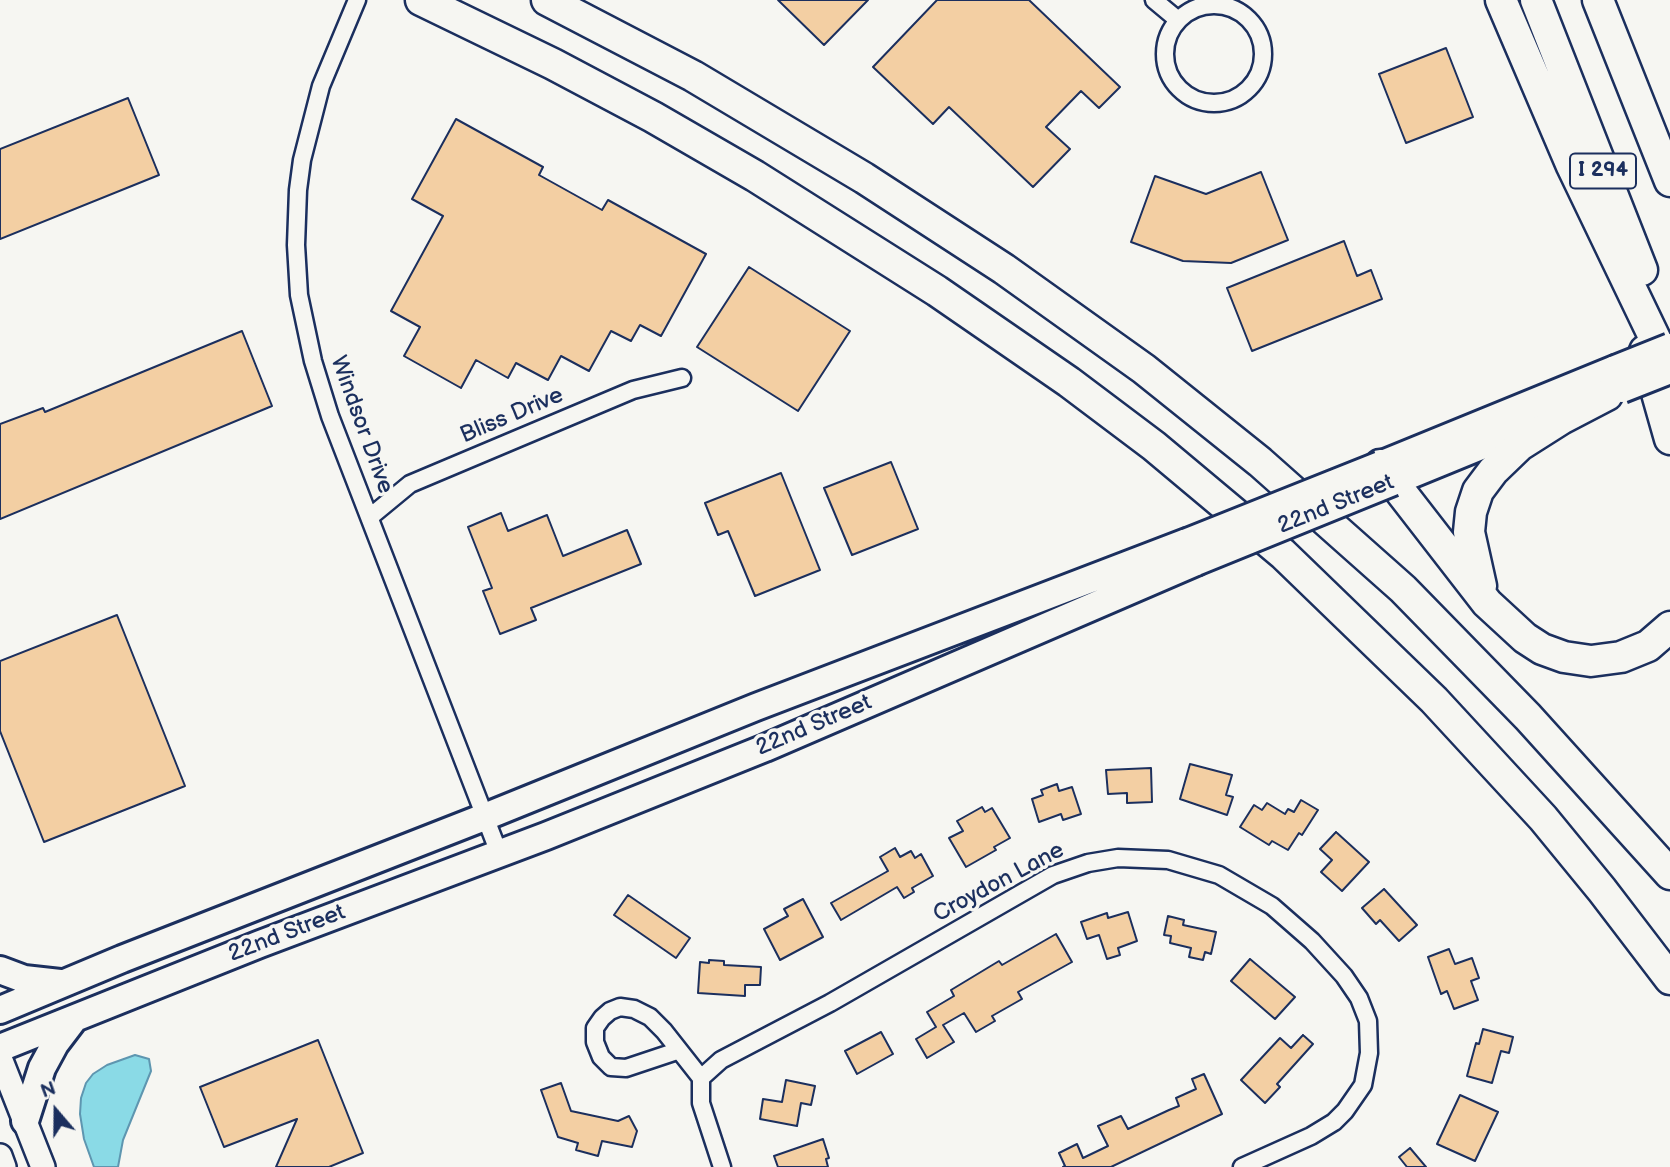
<!DOCTYPE html>
<style>
body{margin:0}
#map{position:relative;width:1670px;height:1167px;overflow:hidden;background:#f6f6f2;font-family:"Balsamiq Sans",sans-serif}
canvas{display:block}
.north{position:absolute;left:21px;top:1076px;width:70px;height:70px;-webkit-text-stroke:5px #f6f6f2;paint-order:stroke;rotate:340deg;font-size:19px;font-weight:700;line-height:28px;text-align:center;color:#1b2f5e}
.north::after{content:'';display:block;margin:auto;width:24px;height:32px;background:#1b2f5e;clip-path:polygon(50% 0,100% 100%,50% 72%,0 100%)}
</style>
<div id="map">
<canvas width="1670" height="1167"></canvas>
<div class="north">N</div>
</div>
<script>
const context = document.querySelector('canvas').getContext('2d');
context.lineJoin = 'round';
function fillPath(path, color) { context.fillStyle = color; context.fill(path, 'evenodd'); }
const poly = rows => new Path2D(rows.map(r => 'M' + r).join(''));
function strokePath(path, color, width, dash) { context.strokeStyle = color; context.lineWidth = width; context.lineCap = dash ? 'butt' : 'round'; context.setLineDash(dash || []); context.stroke(path); }
function label(font, color, halo, rows, align = 'center') {
  context.font = font + ' "Balsamiq Sans",sans-serif'; context.lineWidth = 7; context.setLineDash([]); context.textBaseline = 'middle'; context.strokeStyle = halo; context.fillStyle = color; for (const [text, x, y, turn = 0] of rows) {
    context.save(); context.translate(x, y); context.rotate((+turn || 0) * Math.PI / 180); context.textAlign = isNaN(turn) ? turn : align; if (halo) context.strokeText(text, 0, 0); context.fillText(text, 0, 0); context.restore();
  }
}
const water = poly([
 [135,1055,149,1059,151,1071,123,1140,118,1167,94,1167,84,1139,80,1114,81,1098,86,1083,93,1074,107,1065,135,1055]
]);
const building = poly([
 [778,0,868,0,824,45,778,0],
 [937,0,1029,0,1120,87,1099,108,1081,91,1046,127,1070,149,1033,187,949,107,933,124,873,67,937,0],
 [1446,48,1473,117,1406,143,1379,74,1446,48],
 [128,98,159,175,0,239,0,149,128,98],
 [456,119,543,167,539,175,602,210,608,200,706,254,661,336,640,325,631,341,611,331,589,371,561,356,548,380,516,363,508,378,476,360,461,388,404,356,420,327,391,311,443,216,412,199,456,119],
 [1261,172,1288,240,1231,263,1183,261,1131,242,1155,176,1206,194,1261,172],
 [1344,241,1357,276,1371,270,1382,299,1252,351,1227,288,1344,241],
 [749,267,850,331,798,411,697,347,749,267],
 [242,331,272,406,0,519,0,424,43,408,45,412,242,331],
 [891,462,918,529,852,555,824,488,891,462],
 [781,473,820,570,755,596,728,531,718,535,705,503,781,473],
 [501,513,508,531,547,515,563,556,627,530,641,564,531,608,536,620,500,634,483,591,492,588,468,527,501,513],
 [117,615,185,786,44,842,0,731,0,661,117,615],
 [1190,764,1232,775,1226,795,1233,797,1227,815,1180,799,1190,764],
 [1151,768,1152,802,1127,803,1127,793,1108,794,1106,770,1151,768],
 [1057,784,1059,791,1072,787,1081,814,1063,820,1061,814,1039,822,1032,799,1043,795,1041,790,1057,784],
 [1301,800,1318,810,1302,835,1299,833,1288,850,1272,841,1269,845,1240,827,1254,805,1262,810,1267,803,1285,814,1288,809,1294,812,1301,800],
 [982,807,985,812,992,808,1010,838,994,847,996,850,966,867,949,838,963,831,957,821,982,807],
 [1336,832,1369,862,1342,891,1321,872,1332,860,1320,849,1336,832],
 [895,848,900,857,911,851,915,858,921,854,933,876,912,888,914,892,904,898,897,887,841,920,831,903,888,871,880,857,895,848],
 [1384,889,1417,925,1399,941,1380,920,1376,924,1362,908,1384,889],
 [628,895,690,938,676,958,614,915,628,895],
 [803,899,823,937,780,960,764,929,788,916,784,909,803,899],
 [1128,912,1137,941,1118,948,1120,955,1107,959,1099,935,1087,939,1081,922,1107,913,1108,918,1128,912],
 [1168,916,1184,920,1183,925,1216,932,1211,954,1205,952,1203,960,1189,957,1191,948,1170,943,1171,936,1164,935,1168,916],
 [1056,934,1072,962,1018,992,1022,999,992,1016,995,1021,976,1032,964,1013,943,1025,954,1042,927,1058,916,1039,936,1027,927,1012,954,996,951,990,999,961,1002,965,1056,934],
 [1449,949,1455,964,1472,958,1479,978,1471,981,1478,1000,1454,1009,1447,991,1441,994,1428,957,1449,949],
 [1250,959,1295,997,1275,1019,1231,981,1250,959],
 [709,960,724,961,724,965,761,967,760,985,745,985,745,996,698,993,700,962,709,963,709,960],
 [1483,1029,1513,1037,1509,1053,1501,1051,1492,1083,1467,1076,1476,1043,1479,1044,1483,1029],
 [881,1032,893,1054,857,1074,845,1051,881,1032],
 [1303,1035,1313,1044,1277,1084,1280,1087,1265,1103,1241,1080,1280,1038,1291,1048,1303,1035],
 [318,1040,363,1153,329,1167,276,1167,297,1119,224,1147,200,1087,318,1040],
 [1204,1074,1222,1114,1111,1167,1063,1167,1065,1166,1059,1153,1077,1144,1083,1158,1108,1146,1098,1126,1121,1116,1128,1129,1169,1110,1179,1106,1176,1098,1196,1089,1192,1079,1204,1074],
 [786,1080,815,1086,811,1105,801,1103,797,1126,760,1119,763,1099,782,1102,786,1080],
 [561,1083,571,1111,618,1121,629,1116,637,1131,632,1147,602,1141,598,1156,576,1150,578,1143,558,1137,541,1090,561,1083],
 [1460,1095,1498,1112,1475,1161,1437,1144,1460,1095],
 [823,1139,829,1158,826,1159,828,1167,778,1167,774,1156,823,1139],
 [1410,1148,1426,1167,1407,1167,1399,1157,1410,1148]
]);
const minor = poly([
 [357,0,321,86,302,160,298,190,296,245,299,295,313,361,330,416,499,853],
 [1154,0,1178,20],
 '1165 54a49 49 0 1 1 98 0a49 49 0 1 1-98 0Z',
 [370,517,410,484,633,390,682,378],
 [677,1051,626,1068,611,1067,601,1057,595,1042,595,1028,602,1018,610,1011,620,1007,634,1009,650,1017,664,1031,701,1078,701,1103,722,1167],
 [701,1078,721,1060,830,1003,1053,875,1088,863,1118,858,1168,860,1219,875,1272,906,1312,941,1344,976,1359,998,1368,1021,1369,1053,1363,1085,1345,1111,1334,1122,1311,1136,1242,1167]
]);
const secondary = poly([
 [0,1058,43,1167],
 [0,1156,4,1167]
]);
const primary = poly([
 [1380,465,1615,369],
 [1393,482,1542,421],
 [0,970,24,979,60,983],
 [0,1010,122,959,487,816,756,707,1187,542],
 [0,1048,260,944,546,836,765,748,1196,562],
 [25,1121,42,1068,55,1044,74,1019]
]);
const motorway = poly([
 [421,0,553,64,653,117,755,176,937,291,1069,382,1154,446,1283,554,1434,700,1543,818,1602,890,1670,979],
 [547,0,693,76,864,178,1004,269,1144,369,1260,462,1403,589,1528,717,1670,874],
 [1501,0,1572,166,1670,370],
 [1536,0,1642,270],
 [1598,0,1670,181],
 [1645,351,1670,439],
 [1380,465,1487,603,1525,638,1542,649,1564,657,1591,661,1621,657,1648,646,1670,627],
 [1481,586,1469,532,1471,512,1478,491,1493,471,1520,445,1561,419,1607,395]
]);
const primaryBridge = poly([
 [1615,369,1670,347],
 [1622,389,1670,370],
 [1187,542,1380,465],
 [1196,562,1393,482]
]);
const shields = [
 [1603,171,66]
];
const shieldNames = [
 ["I 294",1603,171]
];
const streetNames = [
 ["Bliss Drive",512,416,-23],
 ["Windsor Drive",361,425,70],
 ["22nd Street",1336,505,-22],
 ["22nd Street",814,726,-23],
 ["Croydon Lane",999,883,-28],
 ["22nd Street",287,934,-21]
];
fillPath(water, '#8adae6');
strokePath(water, '#5e96b0', 2);
fillPath(building, '#f3cfa3');
strokePath(building, '#1b2f5e', 2);
strokePath(minor, '#1b2f5e', 21);
strokePath(secondary, '#1b2f5e', 28);
strokePath(primary, '#1b2f5e', 32);
strokePath(motorway, '#1b2f5e', 35);
strokePath(minor, '#f6f6f2', 16);
strokePath(secondary, '#f6f6f2', 23);
strokePath(primary, '#f6f6f2', 26);
strokePath(motorway, '#f6f6f2', 30);
strokePath(primaryBridge, '#1b2f5e', 32, []);
strokePath(primaryBridge, '#f6f6f2', 26);
for (const [x, y, w] of shields) { const box = new Path2D(); box.roundRect(x - w / 2, y - 17.5, w, 35, 5); context.fillStyle = '#f6f6f2'; context.fill(box); strokePath(box, '#1b2f5e', 2); }
label('bold 21px', '#1b2f5e', null, shieldNames);
label('23px', '#1b2f5e', '#f6f6f2', streetNames);
</script>
